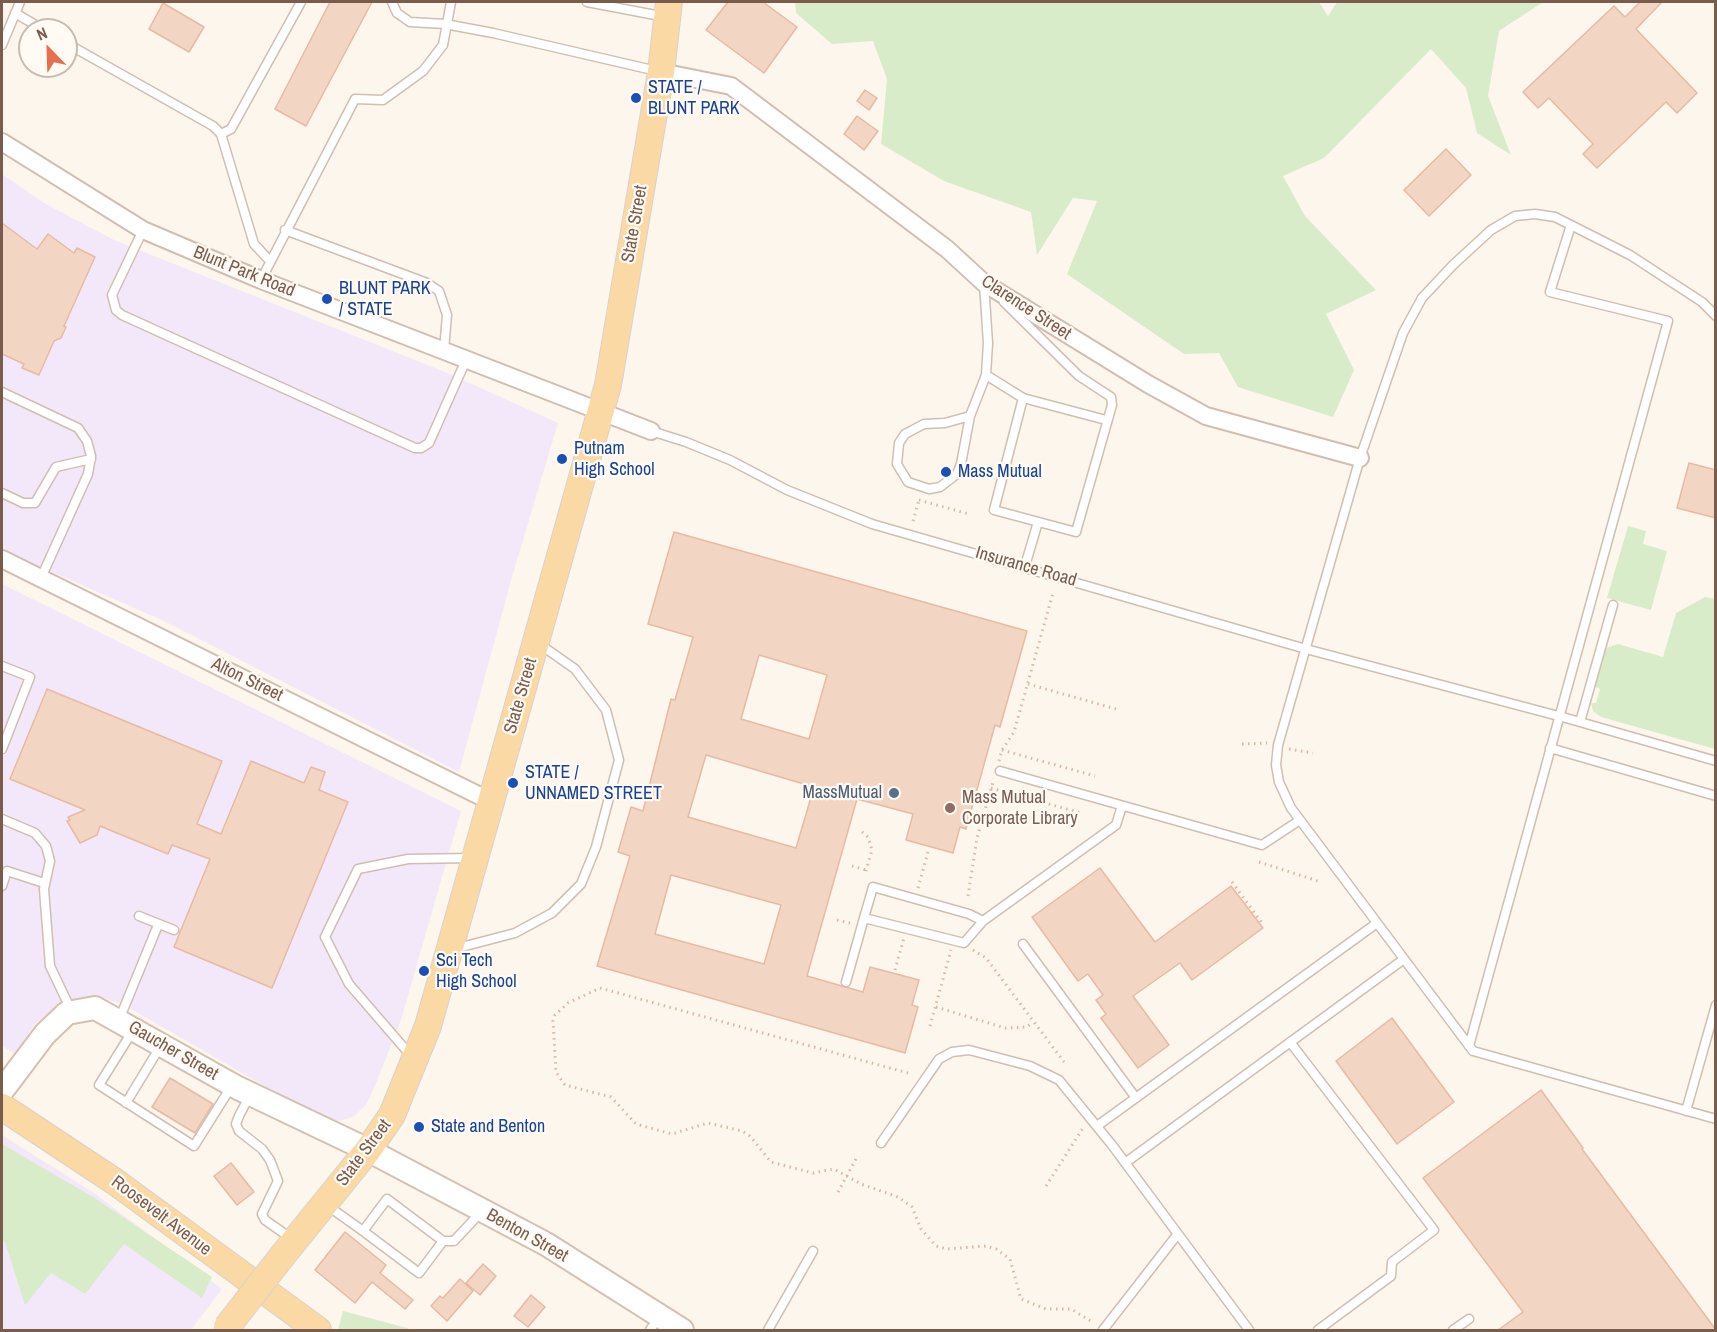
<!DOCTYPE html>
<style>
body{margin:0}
#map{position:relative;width:1717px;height:1332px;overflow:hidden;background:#fdf6ec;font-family:"Archivo Narrow",sans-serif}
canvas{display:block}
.frame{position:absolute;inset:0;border:3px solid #7a5c4d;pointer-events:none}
.north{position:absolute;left:18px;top:18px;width:60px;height:60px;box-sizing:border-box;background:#fffaf3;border:2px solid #cabbb1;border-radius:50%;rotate:337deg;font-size:16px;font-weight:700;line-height:24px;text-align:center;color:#7a5c4d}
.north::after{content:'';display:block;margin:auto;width:21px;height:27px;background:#e76f51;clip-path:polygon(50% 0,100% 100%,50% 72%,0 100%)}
</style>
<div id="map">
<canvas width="1717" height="1332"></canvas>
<div class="frame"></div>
<div class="north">N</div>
</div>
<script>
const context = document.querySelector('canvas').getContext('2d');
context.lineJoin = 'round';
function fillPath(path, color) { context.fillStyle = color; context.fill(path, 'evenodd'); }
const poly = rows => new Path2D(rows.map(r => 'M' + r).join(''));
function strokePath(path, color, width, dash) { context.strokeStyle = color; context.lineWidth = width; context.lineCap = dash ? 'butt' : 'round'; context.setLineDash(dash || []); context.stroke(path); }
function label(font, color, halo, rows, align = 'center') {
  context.font = font + ' "Archivo Narrow",sans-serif'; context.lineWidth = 4.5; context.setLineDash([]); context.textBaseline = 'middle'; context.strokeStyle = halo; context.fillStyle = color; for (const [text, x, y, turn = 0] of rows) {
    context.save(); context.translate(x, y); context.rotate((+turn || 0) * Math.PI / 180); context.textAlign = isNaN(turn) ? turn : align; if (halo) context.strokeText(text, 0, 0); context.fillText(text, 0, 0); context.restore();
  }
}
const education = poly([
 [2,174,44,203,114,240,450,374,558,423,512,577,459,772,166,622,2,550],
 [2,584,461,811,401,1020,375,1086,366,1105,353,1117,335,1122,322,1119,124,1005,107,999,94,997,62,1005,36,1023,15,1054,2,1046],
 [2,1135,94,1193,222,1289,191,1330,2,1330]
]);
const green = poly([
 [795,2,1319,2,1328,16,1337,2,1543,2,1499,31,1488,96,1511,155,1477,133,1466,88,1431,49,1324,158,1283,176,1305,216,1376,290,1326,314,1354,370,1333,417,1238,387,1219,353,1184,354,1067,274,1097,201,1073,198,1037,255,1031,212,944,181,881,144,887,79,873,41,832,44,796,13],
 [1628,526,1646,531,1643,544,1667,551,1651,610,1607,598],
 [1705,597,1715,599,1715,749,1601,717,1593,711,1591,703,1596,703,1600,689,1594,686,1606,648,1618,644,1663,657,1676,613],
 [2,1144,93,1197,212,1277,202,1298,124,1244,85,1294,51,1273,25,1305,5,1242,2,1241],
 [343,1311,407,1328,411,1330,338,1330]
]);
const building = poly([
 [330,2,372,2,306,126,275,109,330,2],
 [728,2,763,2,797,27,764,73,706,30,728,2],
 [1640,2,1662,2,1636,29,1697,93,1677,113,1666,102,1597,168,1583,154,1593,144,1549,98,1538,108,1523,92,1614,6,1625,17,1640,2],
 [163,3,204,27,189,52,149,29,163,3],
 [865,90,877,98,869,110,857,101,865,90],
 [857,116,878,131,864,150,844,134,857,116],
 [1446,149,1471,175,1429,216,1404,190,1446,149],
 [2,223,37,249,48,234,74,253,77,248,95,257,64,326,66,327,61,338,54,341,39,375,22,368,24,364,2,354,2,223],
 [1689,463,1716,470,1716,518,1677,508,1689,463],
 [674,532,1027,631,1000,727,995,725,966,829,960,827,953,853,906,840,913,814,857,799,807,976,863,992,870,967,919,980,912,1005,918,1007,905,1053,597,966,630,856,618,852,631,807,643,811,671,699,675,700,693,637,648,624,674,532],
 [759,655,827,675,809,739,741,719,759,655],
 [706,755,814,787,796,848,688,817,706,755],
 [671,875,781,905,764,964,655,934,671,875],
 [47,689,222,761,197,824,221,834,251,761,304,783,311,767,325,772,319,790,348,802,272,988,174,947,210,859,172,845,168,854,100,826,97,835,80,843,67,821,70,820,68,817,85,810,10,779,47,689],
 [1100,868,1155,942,1231,886,1263,928,1192,980,1180,963,1133,996,1169,1045,1138,1068,1101,1018,1106,1014,1096,1000,1103,995,1088,974,1078,981,1032,917,1100,868],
 [1392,1018,1454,1102,1397,1144,1336,1061,1392,1018],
 [170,1078,213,1104,195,1133,152,1107,170,1078],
 [1541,1090,1583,1148,1582,1149,1716,1330,1498,1330,1523,1312,1423,1178,1541,1090],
 [231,1163,254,1192,237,1205,214,1176,231,1163],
 [345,1232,386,1265,380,1273,413,1300,405,1309,372,1282,355,1303,315,1270,345,1232],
 [483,1264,496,1276,480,1295,466,1283,483,1264],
 [460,1279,473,1291,447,1321,431,1306,440,1296,443,1298,460,1279],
 [531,1295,545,1307,528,1327,514,1316,531,1295]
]);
const path = poly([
 [919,500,969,514],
 [913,521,919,500],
 [1028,684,1116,709],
 [1242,744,1267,743],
 [1289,749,1313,753],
 [1002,750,1095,776],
 [999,761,1002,750,1014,732,1053,593],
 [991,788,1081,813],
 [862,832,868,837,872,850,865,874],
 [1259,862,1318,881],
 [852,866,866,870],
 [1232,882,1262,923],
 [918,888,928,852],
 [968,896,977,838,994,779],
 [837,920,850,923],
 [973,950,986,958,1064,1062],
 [895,970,904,938],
 [936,1007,1005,1028,1027,1027,1033,1022],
 [930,1026,951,950],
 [908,1073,600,988,568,1003,555,1015,553,1021,556,1072,565,1085,611,1097,636,1124,672,1134,708,1123,742,1131,750,1136,771,1162,813,1173,834,1169,861,1184,898,1197,912,1207,921,1229,936,1246,947,1249,986,1246,996,1249,1010,1259,1021,1299,1046,1309,1071,1309,1094,1323],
 [1046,1186,1083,1128],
 [838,1192,857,1157]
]);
const service = poly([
 [392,2,397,13,410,22,445,24,493,33,657,71],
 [587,2,666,17],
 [15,13,44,30],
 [66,43,213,126,221,134,254,244,269,260],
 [2,45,20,2],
 [221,134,231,129,301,2],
 [143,230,112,295,116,310,122,315,415,448,421,448,429,443,466,360],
 [285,230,427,283,439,291,447,315,444,350],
 [261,280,355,99,383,100,423,71,443,45,451,2],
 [1004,302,1079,376,1111,397,1112,405,1076,532,994,510,1023,398,1106,420],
 [1716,316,1702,302,1630,255,1555,217,1535,214,1515,216,1491,230,1453,265,1422,298,1403,333,1360,458,1278,745,1276,765,1279,782,1291,808,1473,1051,1716,1119],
 [986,375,1023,398],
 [2,392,78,428,87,441,91,456,88,474,41,578],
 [970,416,961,464,957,474,940,487,929,489,908,482,897,464,899,443,905,434,924,424,945,423,970,416],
 [970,416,986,375,988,343,984,284],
 [651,431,686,442,730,460,787,490,872,524,1306,649,1566,718,1716,761],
 [2,493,23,503,35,503,56,467,91,459],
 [1025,566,1038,522],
 [2,666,30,677,2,749],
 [1580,722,1613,605],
 [1550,748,1716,796],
 [1000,771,1262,845,1300,820],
 [2,819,35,833,46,846,50,861,44,889,50,966,72,1012],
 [2,886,7,871,44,883],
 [139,916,174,930],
 [983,921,969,914,873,887,864,918,964,943,983,921,1116,825,1122,806],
 [1023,944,1136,1098],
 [454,949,515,933,552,913,581,884,596,847,619,760,606,710,575,669,538,643],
 [846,982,864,918],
 [119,1020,158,925],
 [132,1032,99,1085,194,1146,231,1087],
 [1290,1042,1434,1230,1392,1262,1391,1276,1318,1330],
 [1469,1046,1668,321,1550,292,1571,225],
 [412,1057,349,984,325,937,358,869,408,859,473,858],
 [250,1095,239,1116,236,1124,239,1131,262,1149,270,1160,278,1181,262,1214,265,1220,292,1239],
 [126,1103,160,1047],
 [1686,1111,1716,1005],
 [1097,1126,1377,923],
 [881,1143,939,1059,952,1052,969,1050,1030,1066,1059,1080,1112,1145,1249,1330],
 [1125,1163,1404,959],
 [328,1206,363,1231],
 [443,1241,419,1273,363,1231,387,1199,443,1241,454,1241,482,1211],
 [650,1330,660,1316],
 [768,1330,813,1251],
 [1103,1330,1177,1235],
 [1453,1330,1469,1319]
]);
const minor = poly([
 [661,72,731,86,947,249,984,283,1148,384,1206,416,1360,458],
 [2,142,143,230,261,280,651,431],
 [2,559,492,802]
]);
const secondary = poly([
 [2,1091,45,1034,67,1013,95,1008,238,1088,368,1150,546,1244,682,1330]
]);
const primary = poly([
 [2,1107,114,1181,318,1330],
 [283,1255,368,1150,392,1115,428,1026,608,385,661,72,669,2]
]);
const primaryBridge = poly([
 [227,1327,283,1255]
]);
const markers = [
 [636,98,6,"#1a4fb4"],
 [327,299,6,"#1a4fb4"],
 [562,459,6,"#1a4fb4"],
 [946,472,6,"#1a4fb4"],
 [513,783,6,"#1a4fb4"],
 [894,793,6,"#5c6f8a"],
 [950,808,6,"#8d6e63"],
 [424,971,6,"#1a4fb4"],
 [419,1127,6,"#1a4fb4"]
];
const transitNames = [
 ["STATE /",648,88],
 ["BLUNT PARK",648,109],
 ["BLUNT PARK",339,289],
 ["/ STATE",339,310],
 ["Putnam",574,449],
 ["High School",574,470],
 ["Mass Mutual",958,472],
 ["STATE /",525,773],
 ["UNNAMED STREET",525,794],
 ["Sci Tech",436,961],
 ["High School",436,982],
 ["State and Benton",431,1127]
];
const streetNames = [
 ["State Street",635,224,-80],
 ["Blunt Park Road",244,272,22],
 ["Clarence Street",1026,308,33],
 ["Insurance Road",1026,567,16],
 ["Alton Street",247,680,26],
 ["State Street",521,696,-74],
 ["Gaucher Street",173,1051,30],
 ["State Street",364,1153,-53],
 ["Roosevelt Avenue",161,1216,37],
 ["Benton Street",527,1236,29]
];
const serviceNames = [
 ["MassMutual",882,793]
];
const educationNames = [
 ["Mass Mutual",962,798],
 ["Corporate Library",962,819]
];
fillPath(education, '#f3e8fa');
fillPath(green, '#d8ecc9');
fillPath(building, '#f3d5c3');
strokePath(building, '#e6bba3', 1.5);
strokePath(service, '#d1beb0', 11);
strokePath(minor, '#d1beb0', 20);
strokePath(secondary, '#d6c0b0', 26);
strokePath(primary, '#dad1cd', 28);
strokePath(path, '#d9b8a5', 3, [1.5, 4.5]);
strokePath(service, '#fff', 8);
strokePath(minor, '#fff', 16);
strokePath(secondary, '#fff', 22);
strokePath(primary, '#fbd9a5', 26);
strokePath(primaryBridge, '#dad1cd', 28, []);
strokePath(primaryBridge, '#fbd9a5', 26);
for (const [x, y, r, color] of markers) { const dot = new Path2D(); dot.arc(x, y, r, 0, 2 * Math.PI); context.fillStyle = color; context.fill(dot); strokePath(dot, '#fffaf3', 2); }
label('18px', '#164399', '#fffaf3', transitNames, 'left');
label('18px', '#7a5c4d', '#fffaf3', streetNames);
label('18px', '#4e5e75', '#fffaf3', serviceNames, 'right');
label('18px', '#785e54', '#fffaf3', educationNames, 'left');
</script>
